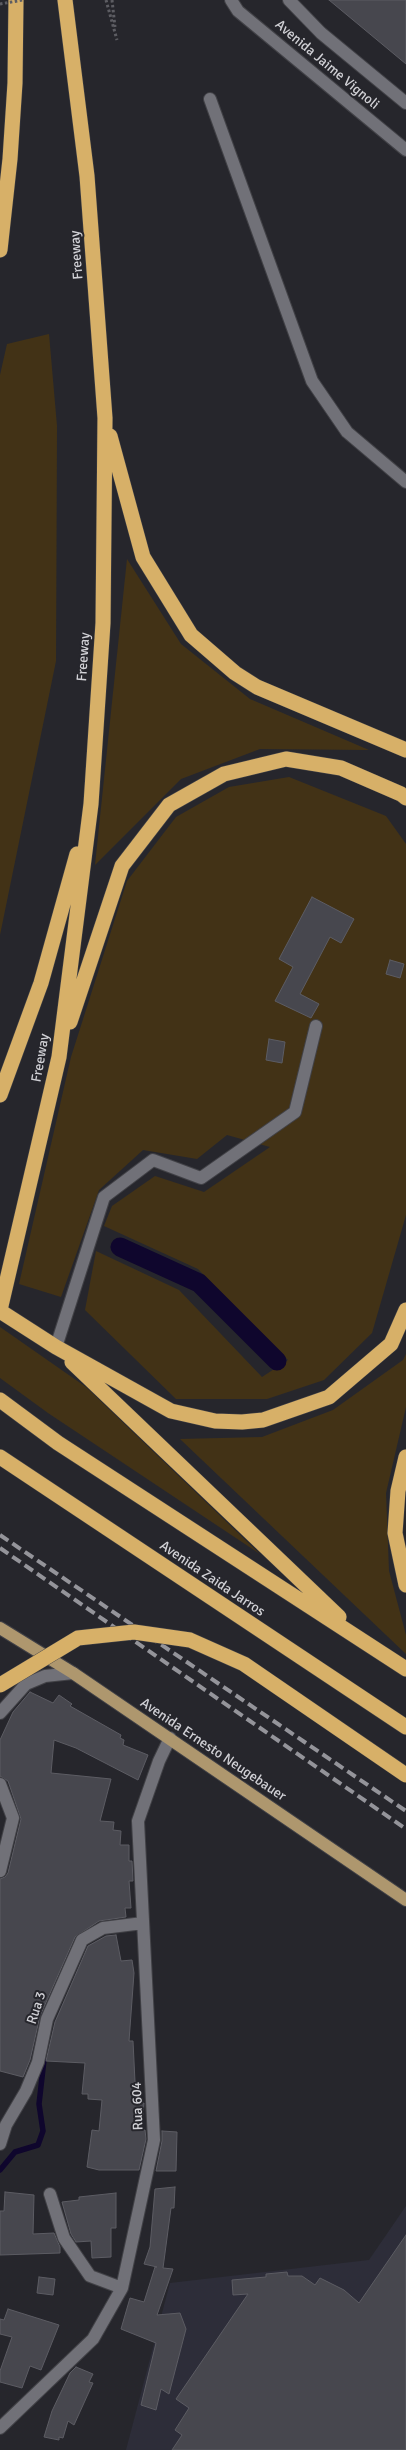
<!DOCTYPE html>
<style>
body{margin:0}
canvas{display:block;background:#26262c}
</style>
<canvas width="406" height="2450"></canvas>
<script>
const context = document.querySelector('canvas').getContext('2d');
context.lineJoin = 'round';
function fillPath(path, color) { context.fillStyle = color; context.fill(path, 'evenodd'); }
const poly = rows => new Path2D(rows.map(r => 'M' + r).join(''));
function strokePath(path, color, width, dash) { context.strokeStyle = color; context.lineWidth = width; context.lineCap = dash ? 'butt' : 'round'; context.setLineDash(dash || []); context.stroke(path); }
function label(font, color, halo, rows, align = 'center') {
  context.font = font + ' Signika,sans-serif'; context.lineWidth = 4; context.setLineDash([]); context.textBaseline = 'middle'; context.strokeStyle = halo; context.fillStyle = color; for (const [text, x, y, turn = 0] of rows) {
    context.save(); context.translate(x, y); context.rotate((+turn || 0) * Math.PI / 180); context.textAlign = isNaN(turn) ? turn : align; if (halo) context.strokeText(text, 0, 0); context.fillText(text, 0, 0); context.restore();
  }
}
const built = poly([
 [406,2206,406,2450,126,2450,170,2283,369,2260]
]);
const green = poly([
 [49,334,57,426,56,661,0,935,0,375,7,344],
 [127,559,181,644,250,699,369,750,260,749,181,779,95,865],
 [289,777,386,816,406,844,406,1215,372,1333,324,1380,267,1399,176,1399,85,1310,96,1251,179,1290,262,1377,288,1360,198,1269,104,1226,112,1206,155,1176,204,1192,270,1147,227,1135,197,1159,143,1150,99,1190,61,1297,19,1284,71,1057,127,881,176,817,229,787],
 [0,1327,86,1387,260,1554,48,1413,0,1378],
 [406,1354,406,1407,386,1493,389,1571,406,1635,406,1654,180,1439,262,1437,333,1410,403,1360]
]);
const stream = poly([
 [0,2170,15,2152,38,2145,43,2131,39,2104,44,2060]
]);
const canal = poly([
 [120,1247,199,1283,277,1361]
]);
const building = poly([
 [329,0,406,0,406,64,329,0],
 [312,897,354,919,341,943,330,937,300,994,319,1004,311,1018,275,1001,293,967,279,959,312,897],
 [390,960,404,964,400,978,386,974,390,960],
 [269,1039,285,1042,282,1063,266,1060,269,1039],
 [30,1692,53,1703,59,1695,72,1704,70,1706,121,1735,120,1738,124,1740,123,1745,148,1755,138,1780,76,1748,54,1740,51,1773,111,1779,100,1821,114,1822,113,1830,121,1831,120,1845,129,1845,129,1861,132,1861,133,1881,129,1881,131,1908,125,1908,126,1917,99,1921,75,1937,40,2016,30,2060,23,2077,0,2071,0,1879,5,1877,8,1873,21,1819,8,1781,0,1776,0,1740,13,1712,30,1692],
 [116,1935,121,1961,132,1960,134,1973,129,2041,133,2041,135,2082,140,2083,140,2103,144,2103,142,2130,145,2130,146,2139,139,2170,99,2170,87,2167,92,2130,99,2131,102,2100,88,2099,88,2094,82,2094,85,2063,46,2061,55,2022,88,1946,106,1936,116,1935],
 [162,2131,177,2132,176,2171,156,2171,162,2141,162,2131],
 [175,2187,174,2208,171,2208,163,2268,173,2269,157,2315,180,2313,186,2329,169,2394,161,2389,156,2410,141,2405,156,2343,121,2329,130,2298,144,2302,155,2267,157,2267,144,2264,150,2247,155,2189,175,2187],
 [5,2192,34,2195,33,2234,54,2233,60,2247,60,2253,0,2255,0,2211,4,2211,5,2192],
 [116,2193,116,2228,111,2228,111,2257,92,2258,91,2241,76,2242,71,2234,62,2202,79,2200,79,2197,116,2193],
 [406,2235,406,2450,172,2450,182,2435,175,2430,189,2408,176,2399,248,2294,233,2295,232,2280,266,2277,266,2274,287,2272,288,2276,302,2276,315,2285,320,2278,344,2290,359,2303,406,2235],
 [39,2277,55,2279,53,2295,37,2293,39,2277],
 [8,2309,59,2325,41,2370,30,2366,22,2388,0,2382,0,2371,12,2337,0,2334,0,2319,4,2320,8,2309],
 [76,2367,93,2374,89,2382,93,2383,74,2425,68,2421,63,2438,59,2437,59,2440,44,2437,52,2411,70,2373,76,2367]
]);
const path = poly([
 [106,0,117,40],
 [112,0,115,27]
]);
const minor = poly([
 [231,0,238,11,406,150],
 [289,0,321,33,406,103],
 [210,99,312,381,347,432,406,482],
 [56,1347,104,1197,153,1160,201,1178,295,1112,316,1026],
 [0,1713,26,1684,45,1676,73,1673],
 [0,1784,13,1818,0,1871],
 [0,2144,6,2125,26,2091,38,2062,47,2019,82,1940,103,1928,143,1923],
 [50,2194,64,2238,90,2276,122,2288],
 [0,2428,93,2339,122,2288,154,2140,138,1821,159,1761,170,1738]
]);
const major = poly([
 [0,1628,73,1673,406,1900]
]);
const highway = poly([
 [0,250,10,159,15,83,16,0],
 [110,436,143,557,191,635,235,673,257,687,406,750],
 [70,1022,122,866,169,805,224,774,286,759,341,768,401,794,406,798],
 [0,1095,41,983,77,854],
 [0,1310,59,1057,91,804,103,623,105,418,87,176,65,0],
 [0,1311,56,1347,171,1411,215,1421,242,1422,263,1420,329,1397,391,1344,406,1310],
 [72,1362,339,1617],
 [0,1400,58,1443,406,1669],
 [0,1457,406,1727],
 [406,1457,398,1491,395,1533,406,1585]
]);
const rail = poly([
 [0,1535,406,1811],
 [0,1548,406,1829]
]);
const pathBridge = poly([
 [0,4,23,0]
]);
const highwayBridge = poly([
 [0,1685,78,1638,134,1632,190,1640,244,1664,406,1775]
]);
const streetNames = [
 ["Avenida Jaime Vignoli",327,65,40],
 ["Freeway",77,255,-94],
 ["Freeway",84,657,-86],
 ["Freeway",41,1058,-80],
 ["Avenida Zaida Jarros",212,1579,34],
 ["Avenida Ernesto Neugebauer",213,1750,34],
 ["Rua 3",37,2008,-72],
 ["Rua 604",138,2106,-92]
];
fillPath(built, '#2d2d39');
fillPath(green, '#423216');
strokePath(stream, '#0f062d', 5.5);
strokePath(canal, '#0f062d', 19);
fillPath(building, '#47474e');
strokePath(building, '#5c5c63', 1);
strokePath(minor, '#414146', 14);
strokePath(major, '#414146', 14);
strokePath(highway, '#414146', 16);
strokePath(path, '#5d5d63', 3, [2.5, 2.5]);
strokePath(minor, '#717178', 12);
strokePath(major, '#ae976e', 12);
strokePath(highway, '#d7b068', 15);
strokePath(rail, '#94949a', 4, [10, 5]);
strokePath(highwayBridge, '#414146', 16, []);
strokePath(pathBridge, '#5d5d63', 3, [2.5, 2.5]);
strokePath(highwayBridge, '#d7b068', 15);
label('14px', '#d1d1d6', '#26262c', streetNames);
</script>
